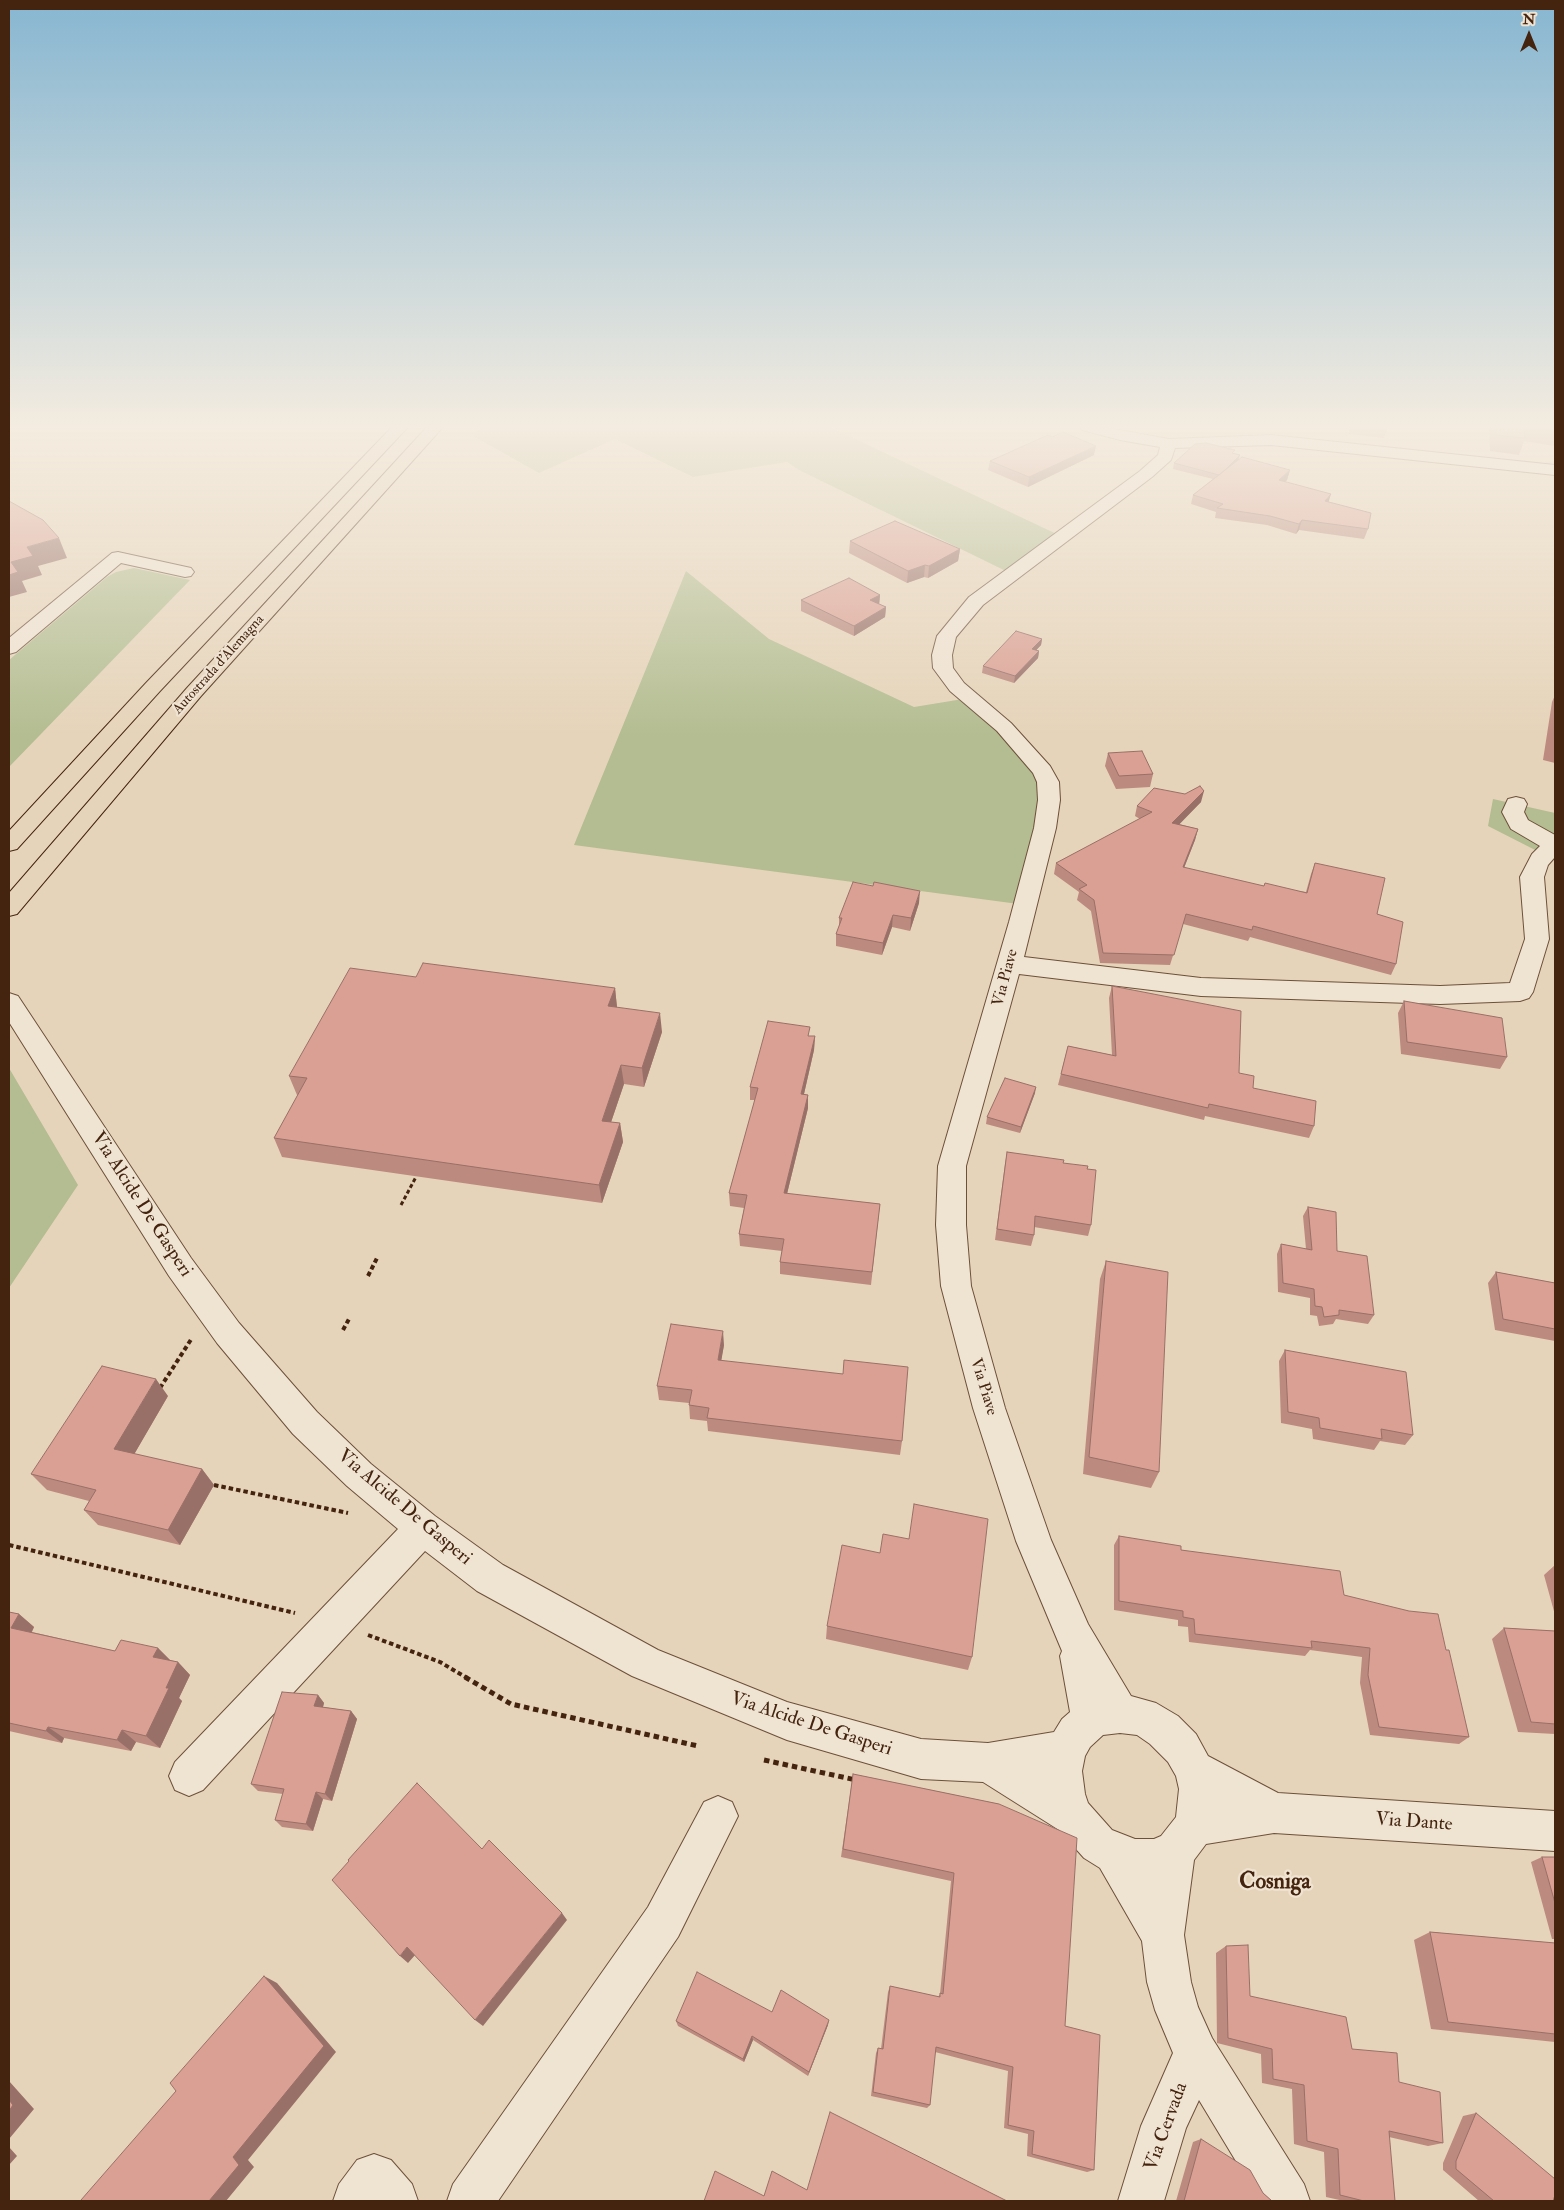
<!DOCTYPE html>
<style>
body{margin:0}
#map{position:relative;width:1564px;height:2210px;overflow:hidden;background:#e6d4ba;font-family:"IM FELL Double Pica",serif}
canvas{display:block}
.frame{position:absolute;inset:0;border:10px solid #45240f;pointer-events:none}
.north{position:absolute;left:1504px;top:10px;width:50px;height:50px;-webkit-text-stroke:4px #efe3d2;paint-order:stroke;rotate:0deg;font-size:14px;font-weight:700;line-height:20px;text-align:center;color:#45240f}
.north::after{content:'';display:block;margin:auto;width:18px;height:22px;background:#45240f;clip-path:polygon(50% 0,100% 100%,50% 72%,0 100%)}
</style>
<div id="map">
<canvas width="1564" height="2210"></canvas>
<div class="frame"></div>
<div class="north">N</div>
</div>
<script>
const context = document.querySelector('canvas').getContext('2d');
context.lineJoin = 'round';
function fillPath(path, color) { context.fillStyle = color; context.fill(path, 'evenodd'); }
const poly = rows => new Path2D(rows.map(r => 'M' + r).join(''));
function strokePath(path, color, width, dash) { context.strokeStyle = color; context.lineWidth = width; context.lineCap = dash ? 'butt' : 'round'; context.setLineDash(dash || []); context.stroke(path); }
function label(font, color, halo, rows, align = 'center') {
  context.font = font + ' "IM FELL Double Pica",serif'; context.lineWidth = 4.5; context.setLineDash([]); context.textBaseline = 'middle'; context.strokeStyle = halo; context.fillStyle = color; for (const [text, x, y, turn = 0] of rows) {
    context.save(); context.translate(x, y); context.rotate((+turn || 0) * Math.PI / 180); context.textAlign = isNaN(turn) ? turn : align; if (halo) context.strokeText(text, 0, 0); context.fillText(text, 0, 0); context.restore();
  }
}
const green = poly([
 [481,427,830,427,1063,537,1012,574,799,470,787,462,693,477,615,439,539,473,473,436],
 [134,568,190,580,9,767,9,660,107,577,116,572],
 [686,571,769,639,914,707,969,698,1042,771,1026,905,574,845],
 [1493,799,1555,813,1555,848,1543,854,1488,826],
 [9,1068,78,1185,9,1288]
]);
const pathFar2 = poly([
 [401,1205,416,1177]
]);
const pathFar1 = poly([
 [368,1276,378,1256],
 [343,1330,349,1319],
 [160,1388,192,1338],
 [214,1485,348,1513],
 [9,1545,295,1613],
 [368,1635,440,1662,467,1678]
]);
const path = poly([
 [465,1677,511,1704,698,1746],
 [764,1760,856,1780]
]);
const minor = poly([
 [1080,427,1103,427,1169,439,1271,435,1555,465,1555,475,1271,445,1175,448,1171,460,1152,477,983,605,956,637,952,655,953,668,964,683,1011,723,1050,766,1059,782,1060,800,1056,828,1024,957,1201,978,1440,986,1510,983,1525,939,1520,877,1532,854,1540,846,1511,829,1502,812,1508,799,1516,797,1524,799,1527,804,1524,812,1528,820,1555,835,1555,857,1548,865,1544,877,1549,939,1533,992,1529,998,1520,1001,1440,1004,1201,996,1019,974,966,1166,966,1225,971,1286,1005,1408,1051,1540,1088,1624,1131,1696,1156,1703,1178,1716,1196,1734,1208,1756,1278,1793,1555,1811,1555,1851,1274,1833,1206,1844,1194,1860,1184,1935,1191,1982,1198,2007,1212,2038,1304,2184,1310,2201,1260,2201,1199,2100,1186,2128,1164,2201,1118,2201,1141,2126,1173,2053,1155,2010,1147,1982,1142,1941,1100,1868,1084,1858,1059,1830,983,1782,921,1779,787,1740,632,1676,477,1591,425,1551,203,1790,189,1796,175,1790,169,1776,175,1762,398,1529,347,1486,293,1434,217,1343,169,1276,9,1022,9,993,18,996,191,1258,239,1323,317,1412,371,1464,435,1516,503,1565,658,1650,787,1702,921,1739,988,1743,1054,1732,1062,1719,1070,1712,1060,1656,1062,1651,1016,1541,973,1408,941,1286,936,1225,938,1166,1009,922,1034,828,1038,800,1037,782,1033,773,997,731,950,691,933,668,932,655,937,636,969,597,1140,471,1158,455,1160,447,1120,440,1082,430,1080,427],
 [1120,1733,1137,1735,1150,1744,1168,1762,1176,1776,1179,1789,1176,1817,1161,1836,1154,1839,1135,1839,1112,1830,1088,1803,1085,1794,1082,1771,1085,1756,1090,1747,1103,1735,1120,1733],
 [118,552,191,568,194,572,191,576,185,577,121,563,16,652,9,654,9,638,112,553,118,552],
 [718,1796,732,1802,738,1816,678,1937,498,2201,447,2201,453,2184,648,1907,704,1802,718,1796],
 [374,2154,391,2160,412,2184,418,2201,333,2201,339,2184,357,2160,374,2154]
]);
const highway = poly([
 [392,427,408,427,160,691,17,849,9,851,9,831,146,683,392,427],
 [427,427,443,427,201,696,17,914,9,916,9,893,187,688,427,427]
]);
const wall = poly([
 [1350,427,1388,427,1384,438,1349,434],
 [1489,427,1555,427,1555,446,1524,441,1519,455,1490,451],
 [1234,453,1240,455,1238,459,1290,470,1287,480,1285,482,1329,502,1368,529,1364,539,1299,530,1296,534,1267,525,1215,518,1216,512,1191,504,1193,495,1213,479,1173,469,1174,463],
 [1094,455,1028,487,988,470,990,461],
 [850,541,960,549,958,561,928,578,924,577,907,583,849,553],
 [880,595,879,604,886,607,885,617,854,636,801,611,801,600],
 [1042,639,1041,645,1036,650,1039,651,1038,658,1014,683,982,673,983,666],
 [1555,695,1555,763,1543,760,1552,702],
 [1108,753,1153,774,1150,787,1116,789,1105,766],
 [1201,802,1179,824,1198,829,1195,840,1184,868,1263,886,1306,892,1311,874,1315,863,1377,914,1396,964,1391,975,1250,937,1248,941,1183,924,1170,965,1100,963,1091,911,1077,900,1079,892,1054,874,1056,863,1140,819,1135,816,1137,806],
 [919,903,910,931,892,927,882,955,836,946,836,934,839,927,839,918],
 [416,977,615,988,617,1008,662,1032,644,1087,624,1084,611,1122,620,1123,623,1142,602,1203,282,1157,274,1138,298,1095,297,1095,289,1076],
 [1112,986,1239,1073,1253,1088,1314,1126,1309,1138,1205,1116,1204,1120,1058,1085,1068,1046,1112,1055,1109,998],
 [1404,1001,1507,1057,1500,1069,1401,1054,1398,1013],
 [810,1036,815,1036,814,1050,804,1094,808,1095,808,1108,787,1194,880,1204,871,1285,780,1274,780,1262,782,1251,740,1246,739,1234,744,1208,730,1206,729,1193,755,1100,750,1100,750,1087],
 [1035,1093,1020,1133,986,1124,987,1117],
 [1007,1152,1063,1163,1091,1225,1088,1236,1034,1227,1034,1235,1031,1246,995,1240,1005,1164],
 [1308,1207,1337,1251,1374,1315,1368,1324,1336,1319,1333,1324,1319,1326,1317,1316,1310,1315,1310,1298,1278,1292,1277,1254,1281,1244,1306,1249,1303,1216],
 [1106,1261,1159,1472,1151,1488,1083,1474,1100,1279],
 [1496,1272,1555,1283,1555,1341,1495,1330,1488,1283],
 [724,1345,721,1360,902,1441,900,1455,708,1431,707,1421,690,1419,689,1403,659,1400,657,1386],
 [1285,1350,1413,1435,1405,1445,1380,1441,1374,1450,1313,1439,1312,1429,1281,1423,1279,1361],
 [168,1396,134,1454,202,1469,214,1485,180,1545,98,1525,84,1510,89,1501,47,1490,31,1474],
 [1119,1536,1181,1550,1344,1595,1446,1650,1469,1737,1459,1744,1370,1735,1360,1683,1362,1657,1310,1650,1305,1656,1189,1642,1188,1627,1178,1626,1178,1620,1114,1610,1114,1545],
 [908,1539,972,1657,968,1670,826,1639,827,1626,880,1553],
 [1555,1565,1555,1615,1544,1575],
 [9,1612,19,1614,34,1627,32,1632,115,1651,158,1648,170,1660,178,1662,190,1675,179,1698,182,1701,160,1748,136,1742,131,1751,64,1738,62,1743,9,1731],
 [1504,1628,1555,1631,1555,1734,1518,1732,1492,1639],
 [318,1695,324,1703,323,1707,351,1711,357,1719,332,1801,323,1799,313,1831,282,1827,275,1820,283,1794,258,1791,251,1784],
 [853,1774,999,1804,1065,2026,1094,2170,1087,2172,1027,2156,1028,2134,1004,2128,1008,2071,935,2052,930,2105,927,2108,871,2096,876,2053,878,2048,881,2049,888,1992,890,1986,938,1997,940,1994,951,1881,841,1857],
 [1542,1857,1555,1857,1555,1939,1552,1939,1531,1862],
 [1430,1932,1555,1943,1555,2042,1431,2029,1414,1940],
 [1226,1946,1250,1996,1352,2049,1399,2082,1443,2143,1428,2146,1389,2137,1395,2201,1344,2201,1326,2197,1324,2152,1294,2144,1292,2089,1262,2083,1261,2054,1217,2043,1216,1953],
 [772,2012,828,2025,808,2076,753,2040,744,2062,678,2026,676,2021],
 [1476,2113,1553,2201,1479,2201,1443,2170,1443,2163,1463,2116],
 [1201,2139,1263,2193,1272,2201,1176,2201,1193,2142]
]);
const shadedWall = poly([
 [1096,446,1094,455,1028,487,1029,477],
 [1240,455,1238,461,1221,475],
 [1290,470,1287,480,1276,490,1279,480],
 [1331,494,1328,504,1325,501],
 [1302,520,1299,530,1296,534,1299,524],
 [59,538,67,558,38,566,42,575,22,581,27,592,9,597,9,575,11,562,27,547],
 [960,549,958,561,928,578,929,566],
 [925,565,924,577,907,583,908,571],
 [880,595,879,606,870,600],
 [886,607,885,617,854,636,854,626],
 [1042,639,1041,645,1031,656,1032,649],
 [1039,651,1038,658,1014,683,1015,676],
 [1204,791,1201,802,1170,834,1172,823],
 [1198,829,1195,840,1180,878,1183,867],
 [920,891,919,903,910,931,911,918],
 [893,915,892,927,882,955,883,943],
 [615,988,617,1007,610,1026,608,1006],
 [660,1013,662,1032,644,1087,642,1068],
 [815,1036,814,1050,801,1107,801,1094],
 [621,1065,624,1084,605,1140,602,1121],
 [1036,1087,1035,1093,1020,1133,1021,1127],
 [808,1095,808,1108,784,1206,784,1193],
 [620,1123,623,1142,602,1203,599,1185],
 [723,1331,724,1345,719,1374,718,1360],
 [156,1379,168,1396,128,1465,114,1449],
 [202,1469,214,1485,180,1545,168,1530],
 [19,1614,34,1627,27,1641,11,1628],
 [158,1648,171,1661,153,1657],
 [178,1662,190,1675,179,1698,182,1701,160,1748,146,1736,166,1688],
 [318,1695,324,1703,321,1714,314,1706],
 [351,1711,357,1719,332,1801,325,1794],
 [48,1727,64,1738,62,1743,46,1731],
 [122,1730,136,1742,131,1751,117,1740],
 [316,1792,323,1799,313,1831,306,1824],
 [562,1913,567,1920,483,2026,475,2020],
 [407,1947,416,1954,408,1963,400,1956],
 [264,1976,277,1983,336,2052,248,2160,254,2167,226,2201,209,2201],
 [829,2020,828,2025,808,2076,809,2072],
 [752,2036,753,2040,744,2062,743,2059],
 [9,2081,34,2109,9,2139],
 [9,2147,17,2156,9,2165]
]);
const building = poly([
 [1496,427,1524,427,1525,438,1496,435,1496,427],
 [1537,427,1555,427,1555,429,1537,427],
 [1063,432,1096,446,1029,477,990,461,1048,435,1052,437,1063,432],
 [1206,443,1235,450,1232,453,1240,455,1226,469,1219,475,1174,463,1195,444,1206,443],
 [1242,457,1290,470,1279,480,1331,494,1325,501,1371,513,1368,529,1302,520,1299,524,1270,516,1217,508,1223,504,1193,495,1242,457],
 [9,501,43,520,59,538,27,547,33,556,11,562,18,572,9,575,9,501],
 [895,521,960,549,929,566,925,565,908,571,850,541,895,521],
 [849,578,880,595,870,600,886,607,854,626,801,600,849,578],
 [1016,631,1042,639,1032,649,1039,651,1015,676,983,666,1016,631],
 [1142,751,1153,774,1119,776,1108,753,1142,751],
 [1200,786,1204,791,1172,823,1198,829,1183,867,1264,886,1265,883,1307,893,1315,863,1385,878,1377,914,1403,922,1396,964,1253,926,1252,930,1186,914,1174,955,1103,953,1094,900,1079,889,1087,885,1056,863,1152,812,1137,806,1154,788,1185,794,1200,786],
 [853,882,873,886,874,882,920,891,911,918,893,915,883,943,836,934,842,918,839,918,853,882],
 [423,963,615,988,608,1006,660,1013,642,1068,621,1065,602,1121,620,1123,599,1185,274,1138,307,1078,289,1076,350,968,416,977,423,963],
 [1112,986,1241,1011,1239,1073,1254,1076,1253,1088,1316,1101,1314,1126,1209,1104,1208,1108,1061,1074,1068,1046,1116,1056,1112,986],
 [1404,1001,1502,1018,1507,1057,1407,1042,1404,1001],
 [768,1021,810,1027,808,1036,815,1036,801,1094,808,1095,784,1193,880,1204,872,1272,780,1262,784,1239,739,1234,747,1195,729,1193,758,1088,750,1087,768,1021],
 [1005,1078,1036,1087,1021,1127,987,1117,1005,1078],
 [1007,1152,1064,1160,1063,1163,1088,1166,1087,1169,1096,1170,1091,1225,1035,1216,1034,1235,997,1229,1007,1152],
 [1308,1207,1336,1212,1337,1251,1367,1256,1374,1315,1339,1310,1339,1315,1324,1317,1322,1307,1315,1306,1314,1289,1283,1283,1281,1244,1312,1250,1308,1207],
 [1106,1261,1168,1272,1159,1472,1089,1457,1106,1261],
 [1496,1272,1555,1283,1555,1329,1503,1319,1496,1272],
 [671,1324,723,1331,718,1360,843,1374,844,1360,908,1367,902,1441,707,1418,709,1408,689,1405,692,1390,657,1386,671,1324],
 [1285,1350,1406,1372,1413,1435,1381,1429,1382,1439,1320,1428,1319,1418,1288,1412,1285,1350],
 [102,1366,156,1379,114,1449,202,1469,168,1530,84,1510,96,1490,31,1474,102,1366],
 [914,1504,988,1519,972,1657,827,1626,842,1545,880,1553,883,1534,909,1539,914,1504],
 [1119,1536,1181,1546,1181,1550,1340,1571,1344,1595,1409,1611,1438,1614,1446,1650,1449,1650,1469,1737,1379,1727,1368,1675,1370,1648,1311,1641,1312,1648,1195,1634,1194,1619,1183,1617,1183,1611,1119,1601,1119,1536],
 [9,1612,19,1614,11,1628,115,1651,121,1640,158,1648,153,1657,178,1662,166,1688,169,1688,146,1736,122,1730,117,1740,48,1727,46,1731,9,1723,9,1612],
 [1504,1628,1555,1631,1555,1724,1531,1722,1504,1628],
 [282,1692,318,1695,314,1706,351,1711,325,1794,316,1792,306,1824,275,1820,284,1789,251,1784,282,1692],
 [853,1774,999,1804,1077,1838,1065,2026,1100,2035,1094,2170,1032,2154,1034,2131,1008,2125,1013,2067,936,2047,930,2105,873,2092,878,2048,883,2049,890,1986,940,1997,940,1993,943,1994,954,1873,843,1849,853,1774],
 [417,1783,482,1849,489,1840,562,1913,475,2020,407,1947,400,1956,332,1880,349,1861,348,1860,417,1783],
 [1542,1857,1555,1857,1555,1903,1542,1857],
 [1430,1932,1555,1943,1555,2034,1448,2022,1430,1932],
 [1248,1945,1250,1996,1346,2017,1352,2049,1397,2053,1399,2082,1440,2092,1443,2143,1389,2131,1395,2201,1364,2201,1340,2195,1338,2149,1307,2141,1304,2085,1273,2079,1272,2049,1228,2038,1226,1946,1248,1945],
 [697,1972,772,2012,781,1990,829,2020,809,2072,752,2036,743,2059,676,2021,697,1972],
 [264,1976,324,2046,233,2157,239,2165,209,2201,83,2201,81,2200,176,2091,170,2083,264,1976],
 [9,2100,13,2105,9,2111,9,2100],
 [830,2112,1007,2201,704,2201,715,2171,764,2196,772,2171,807,2190,830,2112],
 [1476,2113,1555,2179,1555,2195,1553,2201,1494,2201,1456,2169,1456,2161,1476,2113],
 [1201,2139,1250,2170,1263,2193,1272,2201,1184,2201,1201,2139]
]);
const farStreetnames = [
 ["Autostrada d'Alemagna",219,665,-48]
];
const streetNames = [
 ["Via Piave",1006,978,-75],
 ["Via Piave",983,1387,73]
];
const nearStreetnames = [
 ["Via Alcide De Gasperi",141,1205,57],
 ["Via Alcide De Gasperi",404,1508,40],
 ["Via Alcide De Gasperi",811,1725,18],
 ["Via Dante",1414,1823,4],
 ["Via Cervada",1167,2127,-70]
];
const nearQuarternames = [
 ["Cosniga",1275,1883]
];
fillPath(green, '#b3bd91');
strokePath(minor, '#6d503a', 2);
strokePath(highway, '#45240f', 2);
strokePath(pathFar2, '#45240f', 3, [4, 2.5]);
strokePath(pathFar1, '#45240f', 4, [4.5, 3]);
strokePath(path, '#45240f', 5, [5.5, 4]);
fillPath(minor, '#efe3d2');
fillPath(highway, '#e6d4ba');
fillPath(wall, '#bc8a7f');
fillPath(shadedWall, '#997068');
fillPath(building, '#dba094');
strokePath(building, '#997068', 1);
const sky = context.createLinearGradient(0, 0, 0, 736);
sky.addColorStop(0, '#87b6d1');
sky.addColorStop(0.58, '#f4ece0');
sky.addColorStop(1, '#f4ece000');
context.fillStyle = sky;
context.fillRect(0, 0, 1564, 736);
label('14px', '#45240f', '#efe3d2', farStreetnames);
label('16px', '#45240f', '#efe3d2', streetNames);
label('19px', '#45240f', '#efe3d2', nearStreetnames);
label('bold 22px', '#45240f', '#efe3d2', nearQuarternames);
</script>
